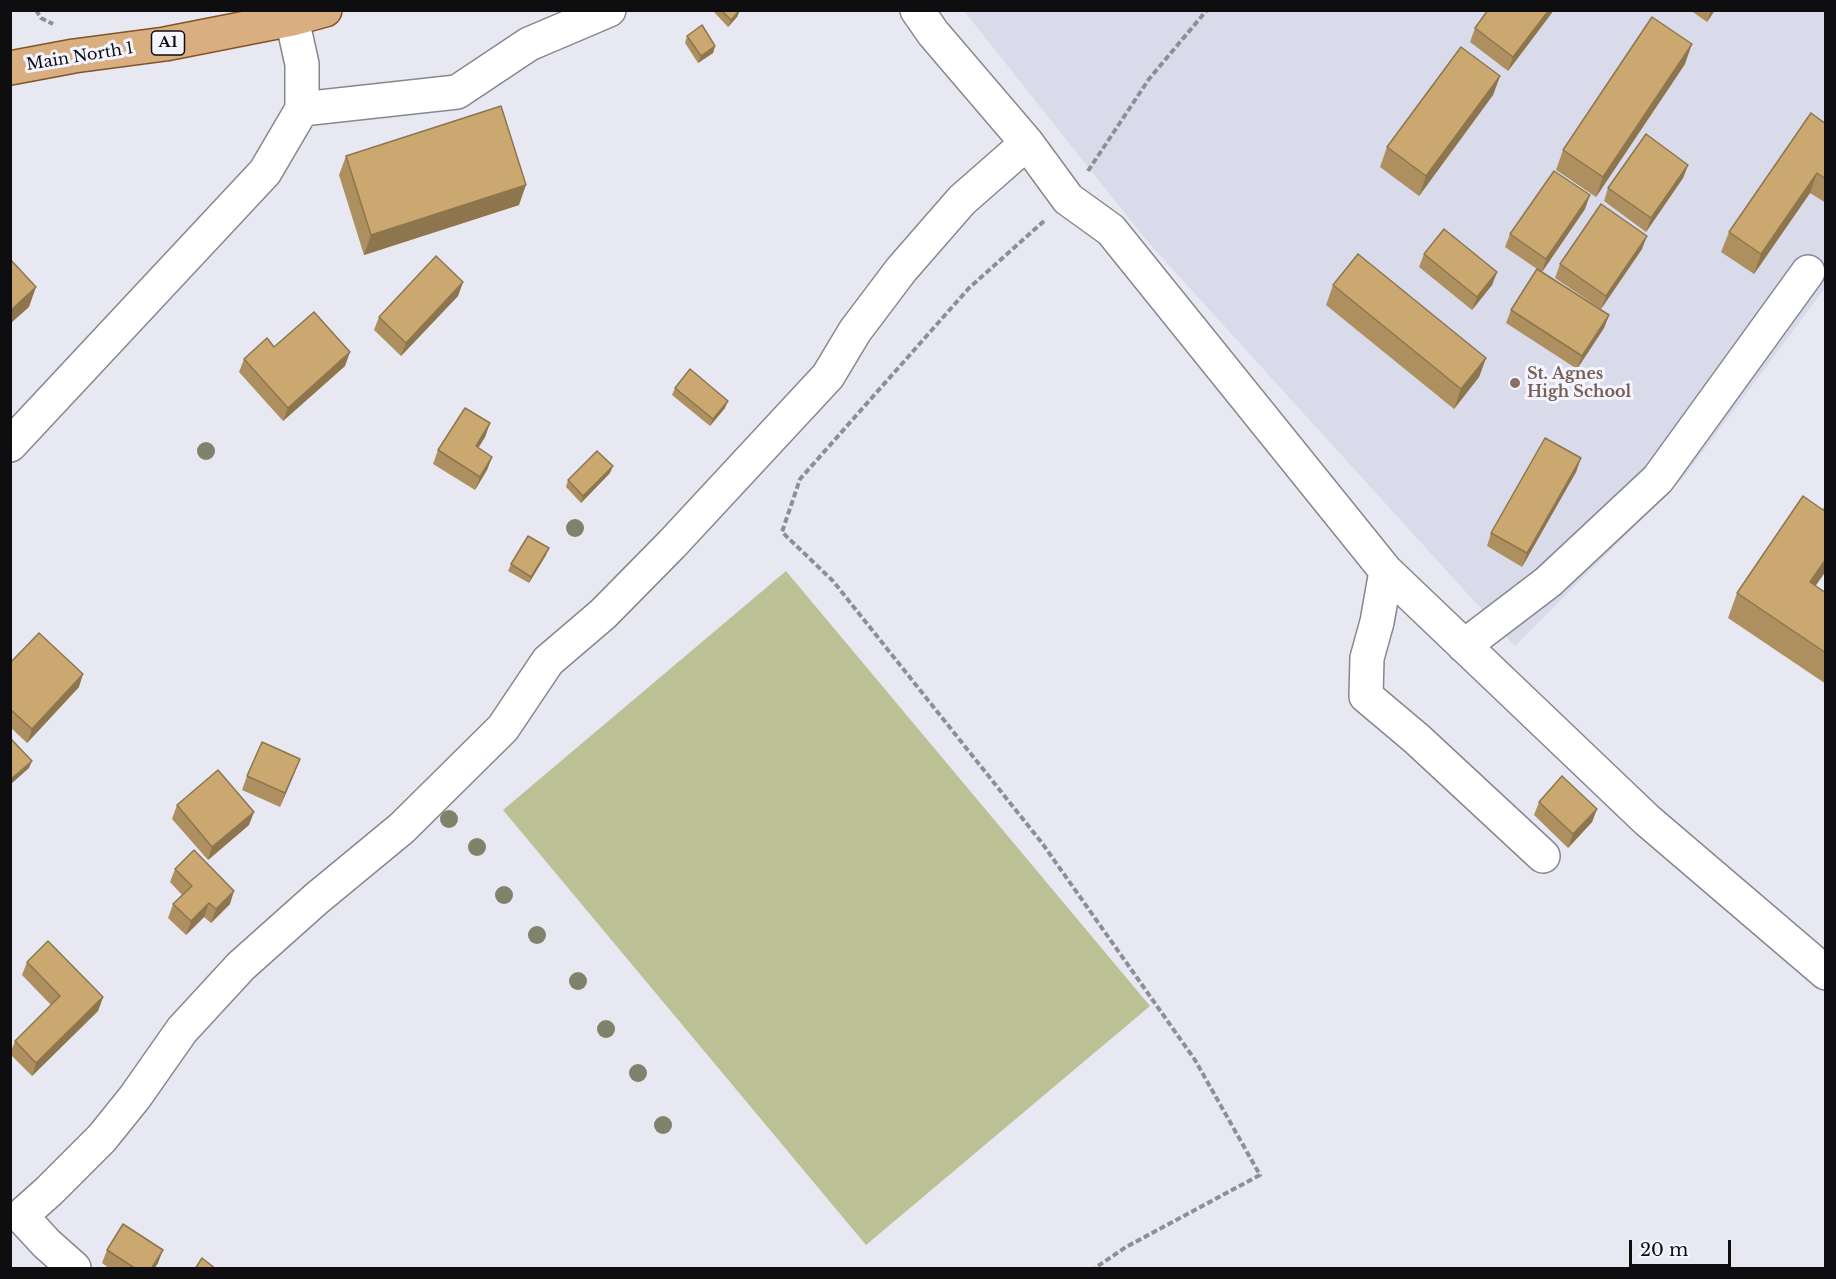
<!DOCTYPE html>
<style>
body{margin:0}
#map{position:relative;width:1836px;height:1279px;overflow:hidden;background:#e7e8f1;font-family:"Libre Baskerville",serif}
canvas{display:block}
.frame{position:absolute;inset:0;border:12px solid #0e0e11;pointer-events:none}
.scale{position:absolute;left:1629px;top:1240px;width:102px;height:27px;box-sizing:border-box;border:3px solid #0e0e11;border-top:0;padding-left:8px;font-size:18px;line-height:21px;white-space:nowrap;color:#0e0e11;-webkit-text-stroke:4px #f4f5ff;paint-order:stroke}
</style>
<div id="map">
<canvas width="1836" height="1279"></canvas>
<div class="frame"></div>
<div class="scale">20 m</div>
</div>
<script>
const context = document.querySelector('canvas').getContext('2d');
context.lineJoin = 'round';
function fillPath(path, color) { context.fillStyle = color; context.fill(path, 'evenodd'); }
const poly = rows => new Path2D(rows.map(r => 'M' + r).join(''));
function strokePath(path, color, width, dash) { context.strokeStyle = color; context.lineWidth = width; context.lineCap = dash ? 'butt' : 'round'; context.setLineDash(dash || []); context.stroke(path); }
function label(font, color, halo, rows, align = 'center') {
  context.font = font + ' "Libre Baskerville",serif'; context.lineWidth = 6; context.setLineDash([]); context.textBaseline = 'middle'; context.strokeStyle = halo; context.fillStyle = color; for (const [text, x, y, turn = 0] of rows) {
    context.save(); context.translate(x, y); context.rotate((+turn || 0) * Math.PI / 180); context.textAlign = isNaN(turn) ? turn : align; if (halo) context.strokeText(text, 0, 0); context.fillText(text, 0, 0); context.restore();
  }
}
const built = poly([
 [964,11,1825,11,1825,288,1684,477,1515,646,1147,241]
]);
const green = poly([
 [786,571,1150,1006,866,1245,503,810]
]);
const path = poly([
 [36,10,41,18,53,24],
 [1088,171,1149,79,1207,10],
 [1044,221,969,288,800,479,782,532,833,581,1042,843,1195,1060,1260,1175,1126,1247,1095,1268]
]);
const minor = poly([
 [917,10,933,33,1027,143,1068,199,1111,230,1386,571,1647,820,1826,973],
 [302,109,457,92,529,44,609,10],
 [10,445,265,172,302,109,302,64,292,19],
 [1386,571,1377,622,1367,658,1366,696,1417,739,1543,856],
 [1464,646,1548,582,1658,479,1808,272],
 [74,1268,47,1244,21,1216,49,1191,102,1138,135,1097,182,1030,241,966,316,899,402,828,503,728,548,661,603,614,672,544,828,376,855,331,901,270,962,200,1027,143]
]);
const major = poly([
 [10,68,74,56,165,44,292,19,325,10]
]);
const trees = [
 [206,451],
 [575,528],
 [449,819],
 [477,847],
 [504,895],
 [537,935],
 [578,981],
 [606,1029],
 [638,1073],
 [663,1125]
];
const wall = poly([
 [740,10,737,17,728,27,713,11],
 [1554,10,1508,71,1470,42,1475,28],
 [1690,10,1715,10,1707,22],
 [687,36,715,46,713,53,698,63,685,43],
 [1685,64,1596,197,1556,170,1563,150],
 [1500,76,1493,95,1419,196,1380,167,1387,147],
 [1826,124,1826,203,1810,193,1754,274,1721,252,1729,232],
 [346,156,519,205,364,255,339,175],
 [1688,165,1683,178,1646,232,1604,201,1608,188],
 [1585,209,1542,272,1609,315,1604,328,1577,369,1506,323,1511,310,1537,269,1505,247,1510,234],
 [1642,249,1601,309,1555,278,1560,264],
 [1424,254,1497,272,1492,285,1472,310,1419,267],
 [463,282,458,296,401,356,374,330,379,317],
 [1333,285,1486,358,1479,377,1454,409,1326,305],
 [274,347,345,366,283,421,239,372,244,359],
 [675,388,725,408,710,426,672,395],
 [490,423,485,437,478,448,492,457,487,470,475,490,433,464,438,450],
 [1581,458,1576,472,1522,567,1487,546,1491,533],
 [610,473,581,503,566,487,568,480],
 [1825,503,1826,571,1815,586,1826,593,1826,684,1728,618,1737,593,1823,510],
 [546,555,529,583,508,571,511,564],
 [10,663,79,687,27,743,10,727],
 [295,772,280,807,242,790,247,776],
 [1539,802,1597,809,1592,822,1568,848,1534,815],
 [177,805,249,825,208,860,172,819],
 [175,869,230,904,211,923,204,917,186,935,168,918,173,904,182,895,170,882],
 [27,962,103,997,98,1011,32,1076,10,1054,15,1041,51,1005,22,975],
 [107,1250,158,1263,154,1269,110,1269,102,1263]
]);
const shadedWall = poly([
 [740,10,737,17,728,27,731,20],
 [1549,10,1554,10,1508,71,1513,57],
 [1711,10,1715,10,1707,22],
 [1692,44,1685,64,1596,197,1603,177],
 [715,46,713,53,698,63,701,56],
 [1500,76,1493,95,1419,196,1426,176],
 [1688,165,1683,178,1646,232,1651,218],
 [1817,173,1810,193,1754,274,1761,254],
 [526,185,519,205,364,255,371,235],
 [1590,195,1585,209,1542,272,1546,259],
 [1647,236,1642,249,1601,309,1606,296],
 [1497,272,1492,285,1472,310,1477,297],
 [463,282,458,296,401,356,406,343],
 [36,287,29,307,10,324,10,311],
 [1609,315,1604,328,1577,369,1582,356],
 [350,352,345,366,283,421,288,408],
 [1486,358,1479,377,1454,409,1461,389],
 [728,401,725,408,710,426,713,419],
 [490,423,485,437,471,460,476,446],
 [492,457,487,470,475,490,480,477],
 [1581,458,1576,472,1522,567,1527,553],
 [613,466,610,473,581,503,583,496],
 [549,548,546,555,529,583,531,577],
 [1826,559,1826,571,1800,608,1810,582],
 [83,674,79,687,27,743,32,729],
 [300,759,295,772,280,807,285,793],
 [32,761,29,768,10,785,10,780],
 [1597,809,1592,822,1568,848,1573,834],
 [254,812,249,825,208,860,212,847],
 [234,891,230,904,211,923,216,909],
 [209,903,204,917,186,935,191,921],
 [103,997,98,1011,32,1076,36,1063],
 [163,1250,158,1263,154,1269,151,1269]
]);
const building = poly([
 [721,10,740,10,731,20,721,10],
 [1488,10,1549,10,1513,57,1475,28,1488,10],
 [1652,17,1692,44,1603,177,1563,150,1652,17],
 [702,25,715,46,701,56,687,36,702,25],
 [1461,47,1500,76,1426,176,1387,147,1461,47],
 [501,106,526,185,371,235,346,156,501,106],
 [1811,113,1826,124,1826,179,1817,173,1761,254,1729,232,1811,113],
 [1646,134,1688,165,1651,218,1608,188,1646,134],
 [1554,171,1590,195,1546,259,1510,234,1554,171],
 [1601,204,1647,236,1606,296,1560,264,1601,204],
 [1444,229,1497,272,1477,297,1424,254,1444,229],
 [1358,254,1486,358,1461,389,1333,285,1358,254],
 [436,256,463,282,406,343,379,317,436,256],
 [10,259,36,287,10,311,10,259],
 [1537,269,1609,315,1582,356,1511,310,1537,269],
 [314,312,350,352,288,408,244,359,267,338,274,347,314,312],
 [690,369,728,401,713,419,675,388,690,369],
 [465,408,490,423,476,446,492,457,480,477,438,450,465,408],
 [1545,438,1581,458,1527,553,1491,533,1545,438],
 [597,451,613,466,583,496,568,480,597,451],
 [1803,496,1826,512,1826,559,1810,582,1826,593,1826,653,1737,593,1803,496],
 [528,536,549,548,531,577,511,564,528,536],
 [39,633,83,674,32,729,10,709,10,663,39,633],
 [12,740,32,761,10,780,10,742,12,740],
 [262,742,300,759,285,793,247,776,262,742],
 [218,770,254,812,212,847,177,805,218,770],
 [1562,776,1597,809,1573,834,1539,802,1562,776],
 [194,850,234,891,216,909,209,903,191,921,173,904,192,886,175,869,194,850],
 [48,941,103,997,36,1063,15,1041,60,996,27,962,48,941],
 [123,1224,163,1250,151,1269,136,1269,107,1250,123,1224],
 [202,1258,216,1269,195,1269,202,1258]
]);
const markers = [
 [1515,383,6,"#8d6e63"]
];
const shields = [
 [168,43,33]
];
const shieldNames = [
 ["A1",168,43]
];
const streetNames = [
 ["Main North 1",80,57,-9]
];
const educationNames = [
 ["St. Agnes",1527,374],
 ["High School",1527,392]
];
fillPath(built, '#d9dbeb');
fillPath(green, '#bbc195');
strokePath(minor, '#86878f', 36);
strokePath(major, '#825424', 36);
strokePath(path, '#8e8e95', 4, [6, 3]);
strokePath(minor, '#fff', 33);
strokePath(major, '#d9af82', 33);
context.fillStyle = '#80826c';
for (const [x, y] of trees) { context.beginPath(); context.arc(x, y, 9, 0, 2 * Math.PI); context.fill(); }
fillPath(wall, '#ae9060');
fillPath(shadedWall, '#8d764e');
fillPath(building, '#caa870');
strokePath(building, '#8d764e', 1.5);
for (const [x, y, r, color] of markers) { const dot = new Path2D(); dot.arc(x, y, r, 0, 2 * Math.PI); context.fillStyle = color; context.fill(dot); strokePath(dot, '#f4f5ff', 2); }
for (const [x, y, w] of shields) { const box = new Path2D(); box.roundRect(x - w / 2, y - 12, w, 24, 4.5); context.fillStyle = '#f4f5ff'; context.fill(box); strokePath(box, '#0e0e11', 1.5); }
label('bold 15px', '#0e0e11', null, shieldNames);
label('16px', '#0e0e11', '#f4f5ff', streetNames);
label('bold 16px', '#785e54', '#f4f5ff', educationNames, 'left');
</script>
